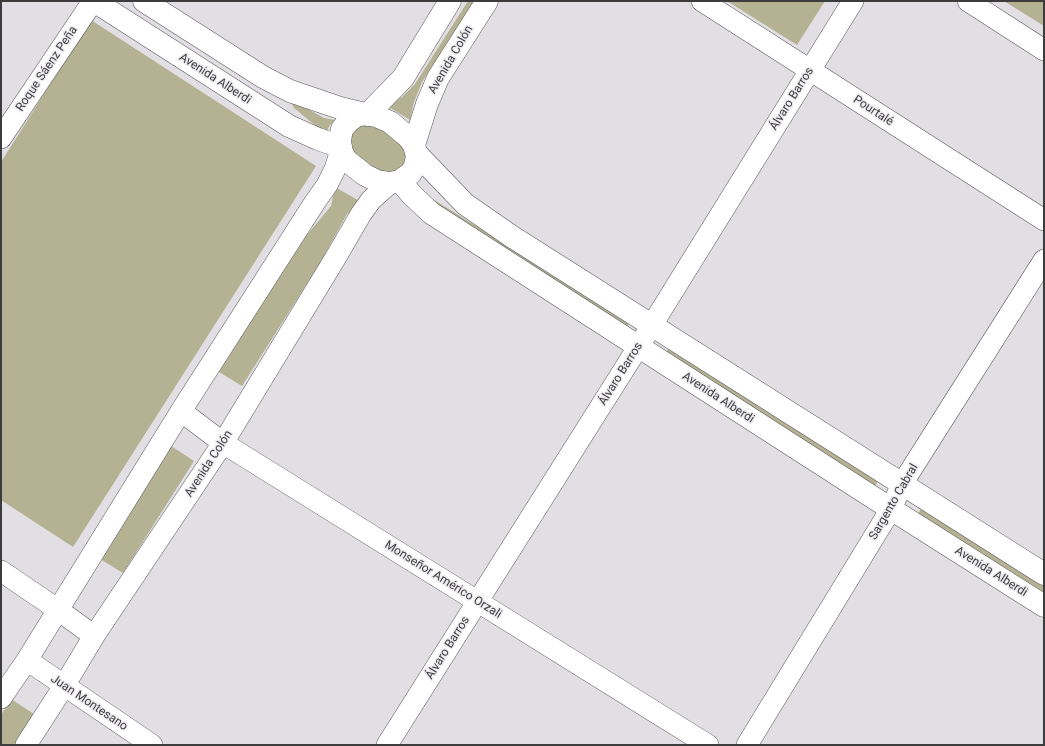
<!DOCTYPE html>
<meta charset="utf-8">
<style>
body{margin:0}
#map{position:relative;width:1045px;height:746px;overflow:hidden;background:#e1dfe3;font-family:Roboto,sans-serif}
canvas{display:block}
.frame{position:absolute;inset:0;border:2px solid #3c3c3d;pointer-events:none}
</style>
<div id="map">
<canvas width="1045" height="746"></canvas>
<div class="frame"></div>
</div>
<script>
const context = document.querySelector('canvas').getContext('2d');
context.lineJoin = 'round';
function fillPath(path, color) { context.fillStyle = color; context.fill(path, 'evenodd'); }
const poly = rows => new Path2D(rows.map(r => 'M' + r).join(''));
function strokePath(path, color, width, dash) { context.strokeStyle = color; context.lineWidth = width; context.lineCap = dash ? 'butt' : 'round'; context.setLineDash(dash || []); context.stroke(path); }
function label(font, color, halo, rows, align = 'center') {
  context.font = font + ' Roboto,sans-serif'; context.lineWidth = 3; context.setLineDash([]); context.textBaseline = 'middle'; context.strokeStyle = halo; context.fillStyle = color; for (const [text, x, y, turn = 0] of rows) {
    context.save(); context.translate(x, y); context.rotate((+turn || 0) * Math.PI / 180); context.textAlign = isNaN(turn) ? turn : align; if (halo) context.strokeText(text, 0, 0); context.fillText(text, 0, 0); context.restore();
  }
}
const green = poly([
 [468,1,474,1,422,82,414,102,410,120,387,106,402,97,415,84],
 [727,1,825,1,797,45],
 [1004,1,1044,1,1044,26],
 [91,20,316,166,73,547,1,500,1,162],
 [290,101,297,103,324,118,335,120,330,125,325,135,317,127,294,108],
 [368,124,385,131,405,148,407,164,398,173,381,173,353,154,347,137,355,126],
 [335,187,361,202,347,214,320,263,242,386,219,372,297,247,331,206],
 [420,191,630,322,626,328,416,196],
 [668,349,878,481,875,486,665,355],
 [171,446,194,461,123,573,100,559],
 [921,509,1044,586,1044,594,918,514],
 [11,699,34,714,14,745,1,745,1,715]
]);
const minor = poly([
 [702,1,1044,220],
 [968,1,1044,50],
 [1,138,93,1],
 [181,411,223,443,708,745],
 [1,571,57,609,94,636],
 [27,660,152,745],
 [1,698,27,660,181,411,315,202,327,185,335,169,341,150],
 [26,745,64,686,94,636,223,443,336,257,361,214,371,200,390,183],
 [387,745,652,325,853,1],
 [747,745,891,509,902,484,1044,260]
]);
const major = poly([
 [94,1,289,126,318,139,341,147],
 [144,1,263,77,290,91,340,108,365,114],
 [365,114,376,116,390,122,408,137,414,145,417,156,415,166,411,173,400,181,390,183,377,181,365,175,346,160,341,150,340,140,342,129,348,122,356,116,365,114],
 [367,115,403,78,450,1],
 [414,145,427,104,438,78,487,1],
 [416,153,465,204,511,236,1044,574],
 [400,181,412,195,431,213,891,509,1044,606]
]);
const streetNames = [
 ["Avenida Colón",451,60,-60],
 ["Roque Sáenz Peña",47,69,-56],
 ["Avenida Alberdi",215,79,33],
 ["Álvaro Barros",792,99,-58],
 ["Pourtalé",873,111,33],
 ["Álvaro Barros",621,374,-58],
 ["Avenida Alberdi",718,398,33],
 ["Avenida Colón",209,464,-57],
 ["Sargento Cabral",894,502,-60],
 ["Avenida Alberdi",991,572,32],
 ["Monseñor Américo Orzali",443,580,32],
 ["Álvaro Barros",448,648,-58],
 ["Juan Montesano",89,703,34]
];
fillPath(green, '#b4b292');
strokePath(minor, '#5b595c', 22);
strokePath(major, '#5b595c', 23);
strokePath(minor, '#fff', 21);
strokePath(major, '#fff', 22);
label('12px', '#3c3c3d', '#eeecf0', streetNames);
</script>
